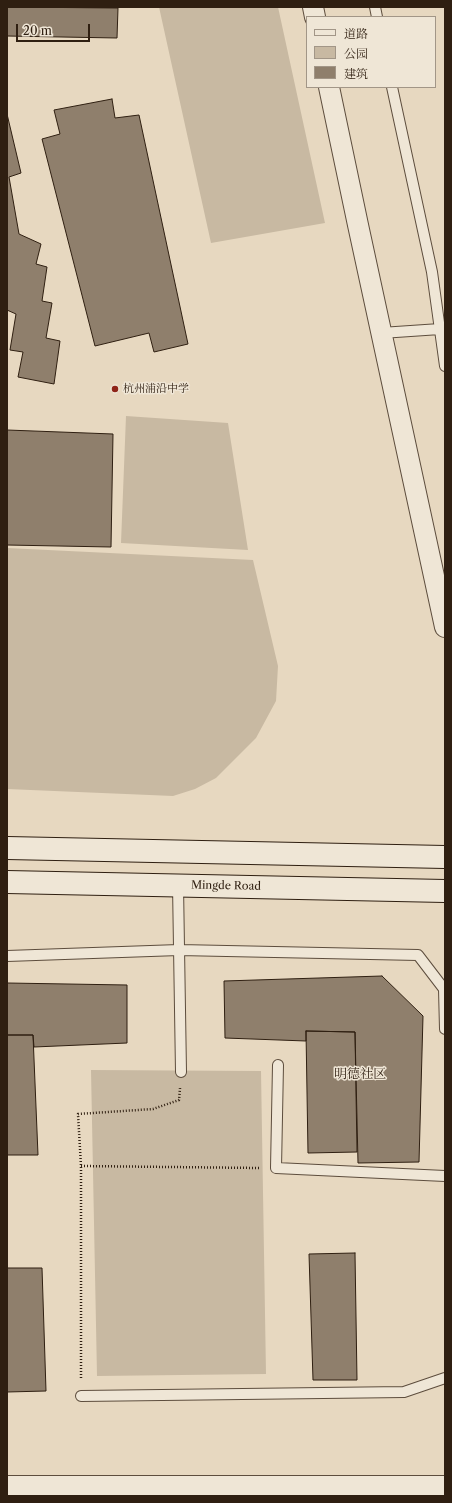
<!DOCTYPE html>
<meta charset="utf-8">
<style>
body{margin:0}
#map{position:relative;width:452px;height:1503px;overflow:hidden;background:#e7d8c0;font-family:"Libre Caslon Text","Noto Serif SC",serif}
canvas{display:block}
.frame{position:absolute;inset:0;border:8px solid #2f1f11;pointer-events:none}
.legend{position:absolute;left:306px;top:16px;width:130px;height:72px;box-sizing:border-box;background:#efe6d6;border:1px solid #a29687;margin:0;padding:5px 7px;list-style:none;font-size:12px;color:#2f1f11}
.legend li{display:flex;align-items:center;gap:8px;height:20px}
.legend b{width:20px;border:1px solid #a29687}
.scale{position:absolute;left:16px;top:24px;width:74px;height:18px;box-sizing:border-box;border:2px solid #2f1f11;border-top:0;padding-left:5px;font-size:12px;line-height:14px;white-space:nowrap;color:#2f1f11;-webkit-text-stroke:3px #efe6d6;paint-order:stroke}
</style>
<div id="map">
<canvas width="452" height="1503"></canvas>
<div class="frame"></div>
<ul class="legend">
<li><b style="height:5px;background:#efe6d6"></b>道路</li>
<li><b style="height:11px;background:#c8b9a2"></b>公园</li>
<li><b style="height:11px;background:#8f7f6c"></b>建筑</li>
</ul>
<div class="scale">20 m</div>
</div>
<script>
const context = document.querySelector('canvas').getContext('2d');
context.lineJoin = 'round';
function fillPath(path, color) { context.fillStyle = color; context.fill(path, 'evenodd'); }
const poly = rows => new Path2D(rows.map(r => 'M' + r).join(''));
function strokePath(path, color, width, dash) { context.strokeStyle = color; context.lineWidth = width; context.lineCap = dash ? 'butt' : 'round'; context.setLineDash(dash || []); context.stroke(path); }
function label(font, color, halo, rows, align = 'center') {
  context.font = font + ' "Libre Caslon Text","Noto Serif SC",serif'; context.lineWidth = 3; context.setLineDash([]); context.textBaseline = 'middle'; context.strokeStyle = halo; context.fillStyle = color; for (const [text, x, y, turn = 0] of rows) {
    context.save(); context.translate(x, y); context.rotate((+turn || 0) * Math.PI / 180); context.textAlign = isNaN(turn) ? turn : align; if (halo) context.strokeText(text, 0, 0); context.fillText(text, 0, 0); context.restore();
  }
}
const green = poly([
 [159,7,278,7,325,223,211,243],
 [126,416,228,423,248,550,121,543],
 [7,548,253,560,278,666,276,701,256,738,216,778,195,789,173,796,7,789],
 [91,1070,261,1071,266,1374,97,1376]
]);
const building = poly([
 [7,7,118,8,117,38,7,36,7,7],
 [112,99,115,118,139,115,188,344,154,352,149,333,95,346,42,139,60,134,54,110,112,99],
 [7,114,21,173,9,177,19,234,41,244,36,264,47,267,42,301,52,303,46,338,60,341,54,384,18,377,23,352,10,350,16,314,7,310,7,114],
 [7,430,113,434,111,547,7,545,7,430],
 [382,976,423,1016,419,1162,358,1163,355,1032,306,1031,306,1041,225,1038,224,981,382,976],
 [7,983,127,985,127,1043,34,1047,33,1035,7,1035,7,983],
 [306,1031,355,1032,357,1152,308,1153,306,1031],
 [7,1035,33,1035,38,1155,7,1155,7,1035],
 [355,1253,357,1380,313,1380,309,1254,355,1253],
 [7,1268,42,1268,46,1391,7,1392,7,1268]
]);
const path = poly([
 [81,1166,259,1168],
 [81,1378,81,1166,78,1114,153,1109,179,1100,180,1088]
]);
const lane = poly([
 [375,7,377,17],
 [392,87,432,272,445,366],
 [381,333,440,329],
 [178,885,181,1072],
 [7,956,179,950,418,955,444,989,445,1029],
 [278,1065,276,1168,445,1176],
 [81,1396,404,1392,445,1378]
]);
const street = poly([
 [313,7,315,17],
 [329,87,358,225,445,627],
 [7,1486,445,1486]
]);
const secondary = poly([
 [7,848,445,857],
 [7,882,445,891]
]);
const markers = [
 [115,389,4,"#8f2418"]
];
const poiNames = [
 ["杭州浦沿中学",123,389]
];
const streetNames = [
 ["Mingde Road",226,886,1]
];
const quarterNames = [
 ["明德社区",360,1074]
];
fillPath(green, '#c8b9a2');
fillPath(building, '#8f7f6c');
strokePath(building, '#2f1f11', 1);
strokePath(lane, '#5d4d3d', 12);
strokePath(street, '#5d4d3d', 22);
strokePath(secondary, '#2f1f11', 24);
strokePath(path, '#2f1f11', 2.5, [1, 2]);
strokePath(lane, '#efe6d6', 10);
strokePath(street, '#efe6d6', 20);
strokePath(secondary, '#efe6d6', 22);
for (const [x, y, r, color] of markers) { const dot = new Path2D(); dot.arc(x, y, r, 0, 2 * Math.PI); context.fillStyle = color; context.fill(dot); strokePath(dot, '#efe6d6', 1.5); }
label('11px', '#2f1f11', '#efe6d6', poiNames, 'left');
label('11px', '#2f1f11', '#efe6d6', streetNames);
label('13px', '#2f1f11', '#efe6d6', quarterNames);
</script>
